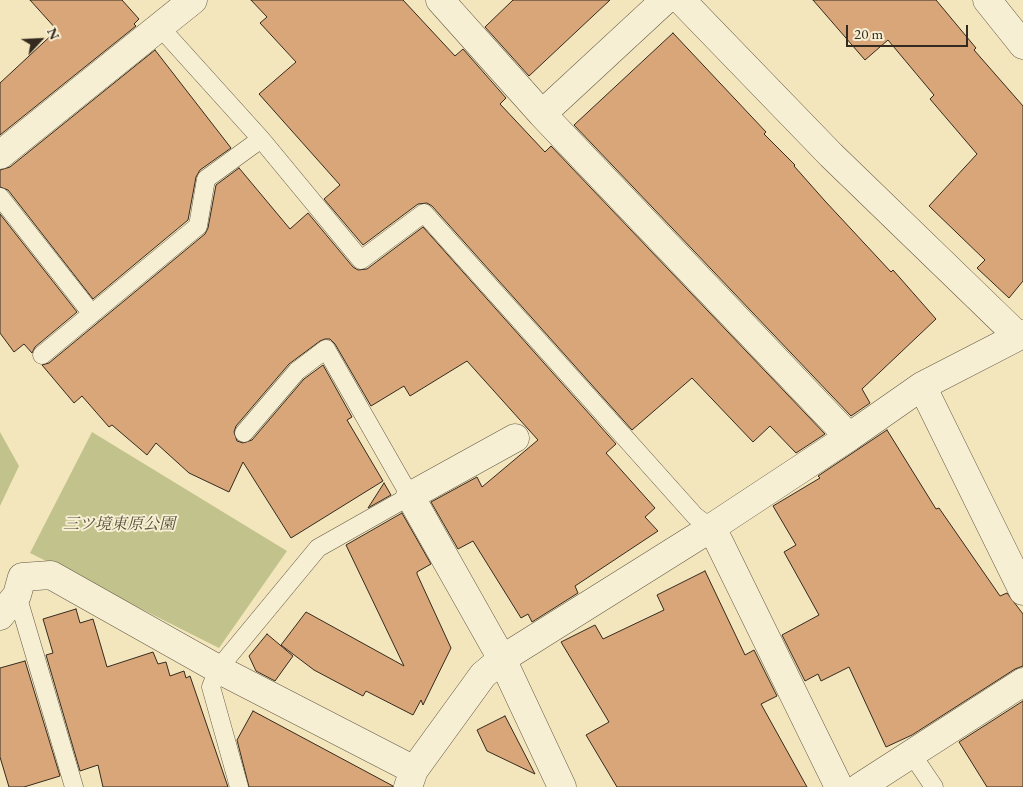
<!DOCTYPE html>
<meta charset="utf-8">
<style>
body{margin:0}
#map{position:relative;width:1023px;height:787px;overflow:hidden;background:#f3e6bc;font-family:"EB Garamond",serif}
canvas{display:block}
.north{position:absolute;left:15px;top:15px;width:50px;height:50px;-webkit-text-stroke:4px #f7efd3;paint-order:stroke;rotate:65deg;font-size:14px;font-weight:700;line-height:20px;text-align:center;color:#352a1f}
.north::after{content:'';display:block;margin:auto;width:18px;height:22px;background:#352a1f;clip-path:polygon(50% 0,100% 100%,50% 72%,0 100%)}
.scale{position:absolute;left:846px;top:25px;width:122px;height:22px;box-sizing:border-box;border:2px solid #352a1f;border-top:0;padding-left:6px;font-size:15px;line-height:18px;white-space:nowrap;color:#352a1f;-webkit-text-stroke:4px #f7efd3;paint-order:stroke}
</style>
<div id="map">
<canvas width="1023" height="787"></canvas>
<div class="north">N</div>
<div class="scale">20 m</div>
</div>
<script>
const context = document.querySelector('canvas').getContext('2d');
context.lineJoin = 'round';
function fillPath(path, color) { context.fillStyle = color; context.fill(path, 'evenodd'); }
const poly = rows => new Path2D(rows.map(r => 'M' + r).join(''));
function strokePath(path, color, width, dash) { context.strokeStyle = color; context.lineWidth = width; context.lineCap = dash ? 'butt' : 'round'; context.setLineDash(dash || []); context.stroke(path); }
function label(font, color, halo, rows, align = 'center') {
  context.font = font + ' "EB Garamond","Noto Serif JP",serif'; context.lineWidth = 4; context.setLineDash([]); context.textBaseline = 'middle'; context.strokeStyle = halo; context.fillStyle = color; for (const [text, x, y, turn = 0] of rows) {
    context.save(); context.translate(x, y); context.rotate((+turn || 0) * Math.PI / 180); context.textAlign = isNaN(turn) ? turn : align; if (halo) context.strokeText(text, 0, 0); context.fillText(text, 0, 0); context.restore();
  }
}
const green = poly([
 [0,432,19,466,0,506],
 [92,432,287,551,219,648,30,553]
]);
const building = poly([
 [30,0,122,0,139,19,134,24,136,26,0,135,0,83,57,30,30,0],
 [251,0,403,0,455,56,463,49,506,98,500,104,545,152,551,146,825,434,796,453,770,426,753,442,692,378,632,430,432,206,427,203,418,204,363,245,324,199,340,185,259,94,296,62,260,23,267,17,251,0],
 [513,0,610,0,529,76,485,27,513,0],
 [813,0,936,0,976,48,974,50,1023,106,1023,281,1009,298,977,268,985,260,929,206,977,154,930,99,934,95,888,40,865,60,813,0],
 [673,33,766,132,764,134,795,165,794,166,825,201,891,272,893,270,936,319,862,389,870,403,851,416,574,125,673,33],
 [155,50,231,148,200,170,196,177,188,220,93,299,8,190,0,187,0,170,10,167,155,50],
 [239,168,290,229,308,213,353,267,358,270,367,269,423,227,616,444,606,453,655,508,645,517,658,531,575,586,578,593,532,622,528,614,521,618,473,541,458,549,431,502,477,477,482,487,538,440,467,361,410,396,404,386,371,406,335,344,330,339,325,339,320,341,289,364,236,426,234,432,237,441,243,443,252,440,304,379,323,365,352,417,347,420,383,481,291,538,243,462,229,492,189,473,156,443,147,455,112,425,109,427,82,396,74,403,42,365,49,363,205,234,208,228,216,185,239,168],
 [0,214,77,312,35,347,32,353,24,344,14,352,0,333,0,214],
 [887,430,936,509,939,508,1000,596,1007,593,1023,614,1023,666,1015,669,912,735,886,747,849,667,821,681,818,674,805,681,782,635,819,615,784,552,796,545,773,506,820,478,818,476,887,430],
 [384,483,391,495,368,508,384,483],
 [402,513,431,564,417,572,417,574,451,648,423,705,421,700,413,715,366,691,363,696,314,670,281,645,306,612,404,666,346,545,402,513],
 [705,571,745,655,754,650,777,696,761,704,807,787,617,787,586,735,609,722,561,642,595,625,603,639,664,610,657,595,705,571],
 [76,609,80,623,93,619,107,667,153,652,158,664,166,662,170,676,184,671,186,678,190,676,228,787,103,787,98,765,80,771,46,655,53,653,43,619,76,609],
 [267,634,293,656,275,681,256,671,249,656,267,634],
 [25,661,60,776,24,787,9,787,0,757,0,668,25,661],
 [1023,701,1023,787,987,787,959,742,1023,701],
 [253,711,393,786,393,787,249,787,237,740,253,711],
 [505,716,535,774,487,751,477,730,505,716]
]);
const lane = poly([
 [159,26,261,139,361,260,424,213,695,516,711,528],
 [0,197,92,314],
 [42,355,198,226,206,179,261,139],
 [17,595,74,787],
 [911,753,934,787],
 [239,787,211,687,218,669,318,548,410,496,326,349,297,371,244,433]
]);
const street = poly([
 [440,0,542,114,849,437],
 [681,0,831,155,1018,336],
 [987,0,1023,45],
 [542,114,665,0],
 [0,155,193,0],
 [922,386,1023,591],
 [515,438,410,496,502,659,562,787],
 [711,528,719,542,839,787],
 [0,616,17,595,22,577,51,575,218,669,414,770,408,787],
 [414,770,483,675,502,659,711,528,849,437,922,386,1023,334],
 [860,787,1023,682]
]);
const parkNames = [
 ["三ツ境東原公園",119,525]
];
fillPath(green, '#c2c38c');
fillPath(building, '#d8a679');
strokePath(building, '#352a1f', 1);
strokePath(lane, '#645946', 19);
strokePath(street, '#645946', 29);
strokePath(lane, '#f7efd3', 18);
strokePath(street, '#f7efd3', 28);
label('italic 16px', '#58503a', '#f7efd3', parkNames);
</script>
